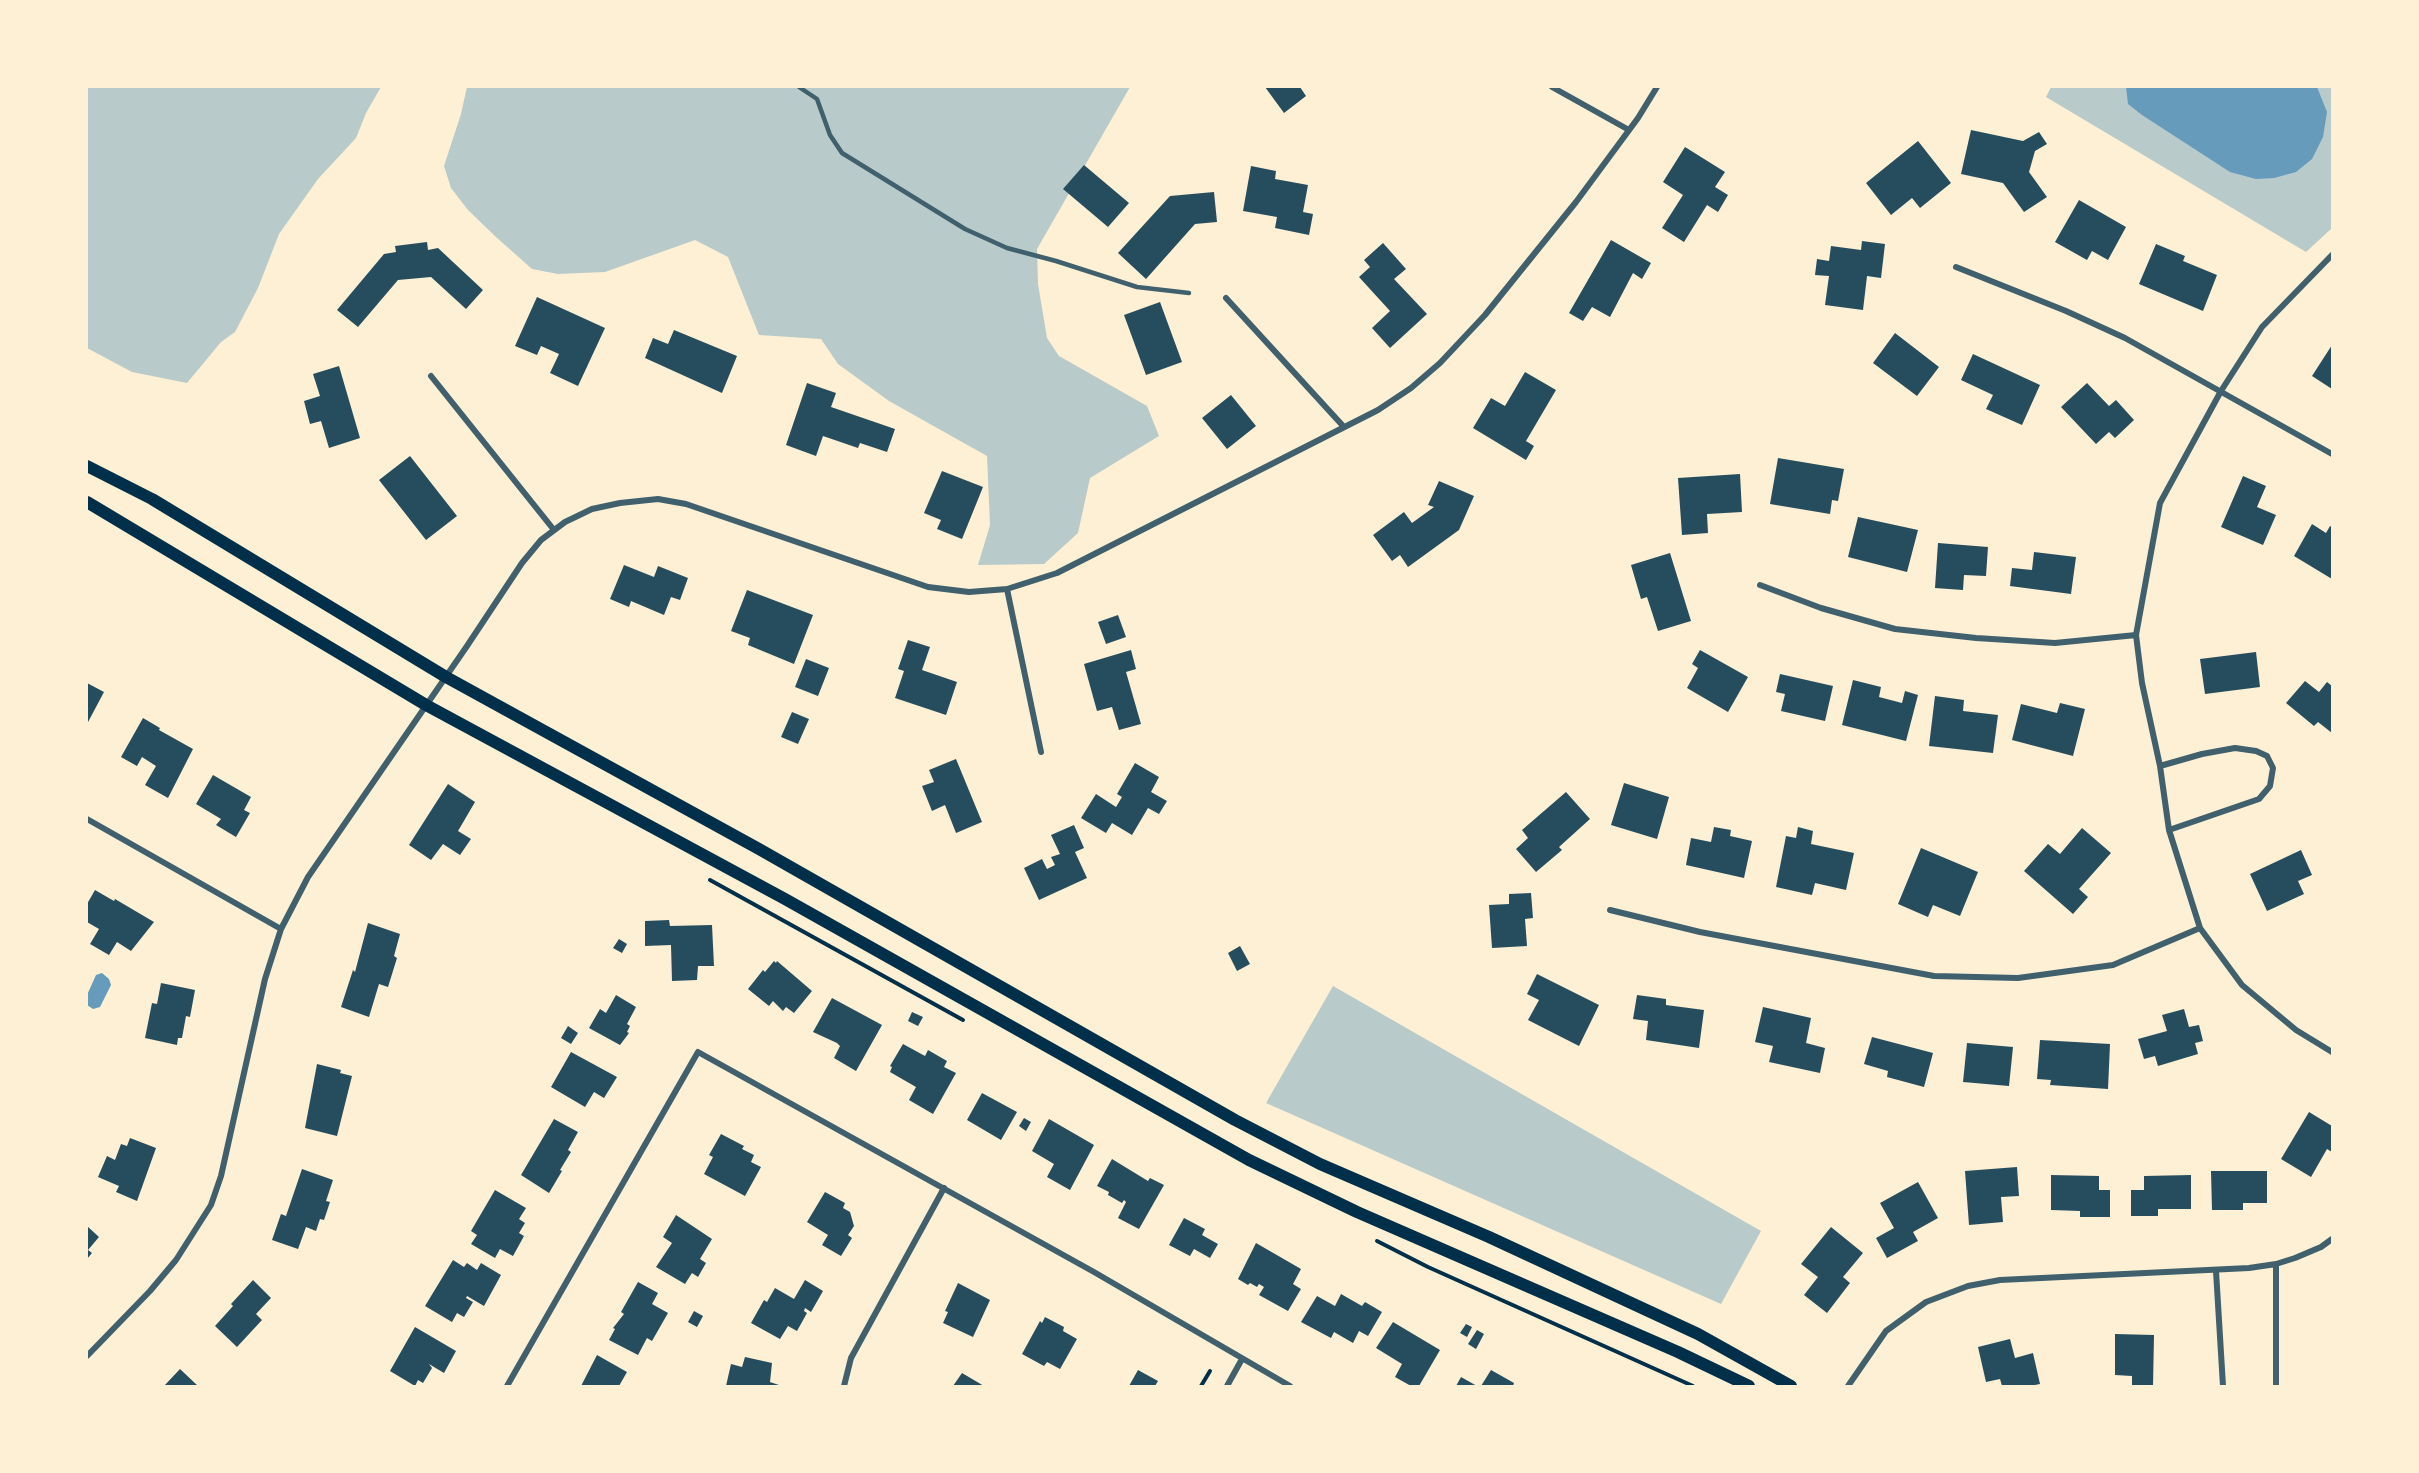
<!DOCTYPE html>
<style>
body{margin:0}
#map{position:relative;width:2419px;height:1473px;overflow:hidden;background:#fdf0d5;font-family:Raleway,sans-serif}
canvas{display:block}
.frame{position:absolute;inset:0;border:88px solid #fdf0d5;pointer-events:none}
</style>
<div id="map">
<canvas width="2419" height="1473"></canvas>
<div class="frame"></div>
</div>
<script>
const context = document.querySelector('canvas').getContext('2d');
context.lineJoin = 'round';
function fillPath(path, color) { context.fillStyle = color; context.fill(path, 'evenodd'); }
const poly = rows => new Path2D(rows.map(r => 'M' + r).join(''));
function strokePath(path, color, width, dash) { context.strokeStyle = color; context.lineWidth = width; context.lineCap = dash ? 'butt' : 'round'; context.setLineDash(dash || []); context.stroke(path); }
const green = poly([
 [87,87,381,87,366,113,356,138,318,179,279,234,258,288,235,332,221,342,187,383,132,372,87,348],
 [467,87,1130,87,1037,249,1038,284,1047,338,1059,356,1147,406,1159,436,1090,478,1078,533,1044,564,978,565,990,525,987,456,889,401,838,364,821,339,759,335,728,257,695,240,605,272,558,274,532,269,496,237,468,210,451,188,444,166,461,114],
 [2051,87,2332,87,2332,228,2306,252,2046,97],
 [1333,986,1761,1231,1721,1304,1266,1103]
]);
const water = poly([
 [2126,87,2317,87,2327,112,2323,137,2312,159,2296,172,2274,178,2256,179,2230,172,2142,115,2128,104],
 [102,973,109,979,111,985,100,1007,93,1009,87,1005,87,995,96,975]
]);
const building = poly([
 [1265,87,1300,87,1306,96,1284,113],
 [1971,130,2023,141,2039,132,2047,144,2035,151,2029,172,2047,197,2024,212,2003,183,1961,174],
 [1918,141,1951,183,1920,208,1912,198,1891,215,1866,183],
 [1685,147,1725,172,1715,187,1728,195,1718,212,1707,205,1684,242,1662,228,1683,195,1663,182],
 [1084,165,1129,203,1108,227,1063,189],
 [1251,166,1276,171,1275,179,1308,185,1303,212,1313,214,1309,235,1275,228,1277,217,1243,211],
 [1214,192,1217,222,1195,224,1146,279,1118,253,1170,196],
 [2079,200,2126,227,2108,260,2092,251,2087,260,2055,242],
 [1611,240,1651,263,1642,279,1633,273,1610,317,1592,307,1583,321,1569,313],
 [1862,241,1885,244,1881,278,1867,276,1863,310,1825,305,1829,276,1815,275,1817,259,1829,261,1831,246,1861,250],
 [427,242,428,250,438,248,483,290,466,309,431,277,398,280,358,327,337,310,384,254,396,252,395,246],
 [1383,243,1406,269,1394,279,1427,314,1390,348,1372,328,1390,311,1359,277,1370,267,1364,260],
 [2156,244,2185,256,2183,261,2217,275,2203,311,2139,284],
 [537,297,605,328,578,386,550,373,559,354,541,346,537,355,515,346],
 [1160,302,1182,362,1146,375,1124,315],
 [674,330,737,356,722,393,645,358,653,338,668,344],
 [1895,333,1939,367,1917,396,1873,363],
 [2332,345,2332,389,2312,376],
 [1973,354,2040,385,2022,425,1986,409,1993,395,1961,380],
 [339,366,360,438,329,448,321,421,310,424,304,401,320,396,313,374],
 [1525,372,1556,390,1526,441,1534,446,1526,460,1473,428,1491,398,1505,406],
 [807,383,836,393,831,407,895,429,887,452,860,443,858,448,823,436,816,456,786,445],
 [2087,383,2109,406,2116,400,2134,420,2115,438,2109,432,2096,444,2061,407],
 [1231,395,1256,426,1227,449,1202,418],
 [410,456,457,516,426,540,379,480],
 [1778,458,1844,469,1838,501,1832,500,1830,514,1770,504],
 [942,471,983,487,962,539,937,529,941,520,924,513],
 [1740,474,1742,512,1707,514,1708,533,1682,535,1678,478],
 [2243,476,2266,486,2257,507,2276,515,2263,545,2221,527],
 [1439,481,1474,496,1459,530,1408,567,1400,555,1392,561,1373,535,1404,512,1412,523,1434,507,1428,505],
 [1858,517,1918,530,1907,572,1848,557],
 [2312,524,2326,533,2330,526,2332,527,2332,579,2294,556],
 [1938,543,1988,547,1986,576,1964,575,1963,590,1935,588],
 [2034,552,2076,557,2071,594,2010,586,2012,568,2032,570],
 [1670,553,1691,621,1658,631,1647,597,1641,599,1631,565],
 [624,565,654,577,658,566,688,578,680,600,671,597,664,615,631,601,629,607,610,599],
 [747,590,813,615,794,664,748,645,750,638,731,631],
 [1118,615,1126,637,1106,644,1098,622],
 [908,640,930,647,922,670,957,682,946,715,895,698,904,671,898,669],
 [1131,650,1136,669,1126,672,1141,724,1119,730,1112,707,1097,711,1084,664],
 [1700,650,1748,677,1728,712,1687,688,1698,668,1692,664],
 [2256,652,2260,687,2205,694,2200,659],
 [806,659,829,668,818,696,795,687],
 [1780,674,1833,686,1825,721,1781,711,1785,694,1776,692],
 [1853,680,1881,687,1879,697,1902,703,1905,691,1918,695,1906,741,1842,725],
 [2305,681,2319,692,2327,682,2332,686,2332,733,2318,722,2314,726,2286,703],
 [87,683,104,692,87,724],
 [1935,696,1964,700,1963,711,1998,715,1993,753,1929,746],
 [2060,703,2085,709,2073,756,2012,740,2021,704,2057,713],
 [792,712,809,719,798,744,781,737],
 [143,718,160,728,159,730,193,749,168,798,145,785,156,766,142,757,137,766,121,757],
 [956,759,982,822,956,833,945,805,932,811,922,786,934,782,929,770],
 [1135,763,1159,777,1151,792,1167,801,1159,814,1148,808,1132,835,1112,823,1106,833,1081,818,1096,794,1116,807,1122,797,1117,794],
 [213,775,251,797,244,810,250,813,236,837,216,825,221,819,196,804],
 [1624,783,1669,797,1657,839,1611,825],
 [448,784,475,802,458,831,471,839,460,855,443,844,431,860,409,845],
 [1566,792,1590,819,1559,847,1562,850,1536,872,1516,849,1528,838,1522,830],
 [1074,825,1084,848,1075,852,1087,878,1039,900,1024,868,1042,859,1047,869,1055,865,1051,857,1060,854,1051,835],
 [1714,827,1731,830,1730,836,1752,841,1744,878,1686,865,1691,838,1711,842],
 [1798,827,1813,831,1811,844,1854,853,1846,890,1815,883,1812,895,1776,887,1786,836,1796,838],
 [2082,828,2111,853,2079,889,2088,897,2073,914,2024,871,2048,844,2060,854],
 [1921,848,1978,872,1960,916,1933,905,1928,917,1898,904],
 [2301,850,2312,875,2298,881,2304,894,2267,911,2250,874],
 [95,890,114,901,115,899,154,922,131,951,117,942,109,955,90,944,99,929,87,922,87,904],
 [1531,893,1533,918,1525,919,1527,946,1492,948,1489,905,1509,904,1509,894],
 [669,920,670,926,712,925,714,966,698,966,697,980,672,981,671,945,645,946,645,921],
 [368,923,400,934,394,956,397,958,388,987,379,984,369,1017,341,1007,353,970,355,972],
 [619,939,627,944,622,953,613,948],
 [1240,946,1250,964,1237,971,1228,953],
 [774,961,776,963,777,961,812,991,794,1013,786,1007,783,1011,773,1001,769,1006,748,989,763,970,765,972],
 [1537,974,1599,1005,1579,1046,1528,1020,1539,1000,1527,994],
 [161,983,195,990,190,1017,186,1016,182,1038,178,1038,177,1045,145,1038,152,1003,157,1004],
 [616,995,636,1007,627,1024,630,1026,627,1032,629,1033,620,1045,589,1028,600,1009,606,1013],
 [1637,995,1666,999,1666,1005,1704,1010,1699,1048,1646,1040,1648,1021,1633,1019],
 [832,998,882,1025,856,1071,834,1058,840,1046,837,1043,813,1032],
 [1763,1007,1811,1018,1806,1043,1825,1048,1820,1073,1769,1062,1773,1046,1755,1042],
 [2184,1009,2189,1027,2199,1025,2203,1041,2195,1043,2198,1054,2158,1066,2155,1056,2144,1059,2138,1039,2167,1031,2162,1015],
 [912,1012,923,1017,918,1026,908,1021],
 [568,1026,578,1033,571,1044,561,1038],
 [1872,1037,1933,1053,1924,1087,1887,1077,1888,1071,1864,1064],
 [2040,1040,2110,1044,2108,1089,2050,1085,2051,1080,2037,1079],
 [1967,1043,2013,1047,2009,1086,1963,1082],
 [903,1044,925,1056,928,1050,947,1061,944,1067,956,1073,933,1114,909,1100,916,1087,890,1072,892,1067,890,1066],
 [571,1052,617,1077,604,1098,594,1092,585,1107,551,1087],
 [317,1064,341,1070,340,1073,352,1076,337,1136,305,1128],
 [982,1093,1017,1112,1001,1140,967,1120],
 [2309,1112,2332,1126,2332,1152,2327,1149,2311,1177,2281,1159],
 [1024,1118,1031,1122,1026,1131,1019,1126],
 [554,1119,578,1132,568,1150,571,1152,560,1170,562,1171,549,1193,521,1175],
 [1049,1119,1094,1145,1070,1190,1047,1177,1054,1164,1032,1151],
 [721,1134,744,1146,742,1149,754,1155,751,1162,761,1167,745,1196,704,1174,713,1157,709,1155],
 [130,1138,156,1148,137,1201,116,1192,119,1186,98,1177,107,1156,115,1160,121,1144,127,1146],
 [1112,1159,1148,1181,1150,1178,1164,1185,1139,1229,1118,1218,1126,1202,1124,1200,1122,1203,1108,1195,1109,1192,1097,1186],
 [2017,1167,2019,1196,2001,1197,2003,1222,1969,1225,1965,1171],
 [302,1169,333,1180,326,1201,330,1202,324,1220,320,1219,316,1231,306,1227,298,1249,272,1240,281,1214,286,1216],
 [2211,1171,2267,1171,2267,1203,2243,1203,2243,1210,2212,1210],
 [2051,1175,2099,1176,2099,1190,2110,1190,2110,1217,2080,1217,2080,1211,2051,1210],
 [2191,1175,2191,1209,2158,1209,2158,1216,2131,1216,2131,1190,2144,1190,2144,1176],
 [1918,1182,1938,1218,1913,1232,1918,1241,1887,1258,1876,1238,1894,1228,1880,1203],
 [495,1190,526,1208,519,1219,525,1223,519,1233,524,1236,513,1256,500,1249,495,1258,471,1244,477,1235,471,1231],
 [825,1192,845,1203,843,1208,850,1212,854,1226,848,1235,852,1238,841,1256,822,1245,828,1235,807,1222],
 [676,1215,712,1239,700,1259,706,1263,698,1277,692,1273,685,1284,656,1267,672,1243,663,1237],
 [1184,1218,1205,1229,1202,1235,1218,1244,1210,1258,1194,1249,1190,1256,1169,1245],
 [87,1226,99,1237,88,1250,92,1253,87,1259],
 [1831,1227,1863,1253,1843,1277,1850,1283,1827,1313,1804,1295,1818,1277,1801,1264],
 [1256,1243,1301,1269,1293,1284,1301,1289,1288,1311,1259,1295,1264,1287,1259,1284,1257,1287,1250,1283,1248,1285,1238,1279],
 [453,1260,464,1267,467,1263,477,1270,481,1263,501,1275,484,1306,467,1296,466,1298,473,1302,464,1317,457,1313,452,1322,425,1306],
 [253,1280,271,1298,256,1314,262,1320,237,1347,215,1326,233,1306,231,1304],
 [805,1280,823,1291,811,1312,805,1308,804,1311,807,1313,797,1331,788,1326,780,1339,751,1323,764,1300,767,1302,775,1288,794,1299],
 [638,1282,658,1293,652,1304,668,1313,652,1341,647,1338,638,1355,609,1340,615,1329,613,1328,624,1314,621,1312],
 [958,1283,990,1300,973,1337,943,1323,948,1312,945,1311],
 [1341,1294,1362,1306,1365,1302,1382,1312,1368,1336,1359,1331,1353,1343,1334,1332,1331,1338,1301,1322,1317,1296,1335,1306],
 [694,1311,703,1316,697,1327,688,1322],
 [1045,1317,1064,1327,1063,1331,1077,1339,1060,1369,1047,1362,1044,1366,1022,1354,1040,1321,1042,1323],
 [1393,1322,1440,1350,1419,1386,1411,1386,1395,1377,1402,1364,1376,1348],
 [1466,1324,1472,1327,1467,1337,1460,1333],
 [415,1327,456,1351,444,1373,429,1364,432,1368,423,1383,418,1380,415,1386,390,1371],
 [1477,1330,1484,1334,1476,1349,1468,1344],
 [2115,1334,2154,1335,2153,1386,2132,1386,2132,1376,2115,1375],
 [2010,1339,2015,1358,2033,1353,2040,1384,2030,1386,2002,1386,2000,1379,1986,1382,1978,1347],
 [597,1355,627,1372,619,1386,581,1386],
 [745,1357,772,1363,770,1382,782,1386,726,1386,731,1364,742,1367],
 [180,1369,198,1386,164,1386],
 [1138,1370,1158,1381,1155,1386,1129,1386],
 [1491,1370,1514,1383,1513,1386,1481,1386],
 [962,1373,984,1386,953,1386],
 [1461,1377,1477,1386,1456,1386]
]);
const path = poly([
 [710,880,963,1020],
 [1377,1241,1428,1267,1693,1386],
 [1201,1386,1210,1371]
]);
const service = poly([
 [799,87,817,99,830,135,842,153,965,229,1007,248,1056,261,1137,287,1189,293]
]);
const minor = poly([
 [1552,87,1629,130],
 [2332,255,2262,327,2221,391,2160,503,2136,635,2142,683,2160,766,2169,830,2200,928,2242,985,2296,1030,2332,1052],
 [1956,267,2066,311,2125,338,2332,454],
 [1226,298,1344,427],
 [431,376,554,530],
 [1760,585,1821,608,1895,629,1976,638,2055,643,2136,635],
 [1007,589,1041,752],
 [2160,766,2202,754,2235,748,2256,751,2267,756,2273,768,2270,786,2259,799,2169,830],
 [87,819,281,929],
 [1610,910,1700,932,1934,976,2018,978,2113,965,2200,928],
 [2276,1264,2276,1386],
 [2216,1271,2223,1386],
 [87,1356,150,1291,176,1260,211,1205,221,1176,265,979,281,929,308,877,467,646,522,563,541,540,565,522,592,509,620,503,658,499,686,504,928,587,969,592,1007,589,1057,573,1378,410,1411,388,1440,363,1485,315,1576,202,1638,118,1657,87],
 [507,1386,698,1052,1094,1272,1290,1386],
 [844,1386,851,1358,944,1188],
 [1227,1386,1242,1359],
 [1848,1386,1886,1331,1926,1302,1968,1286,2000,1280,2249,1268,2276,1264,2295,1258,2321,1247,2332,1239]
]);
const secondary = poly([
 [87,466,152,499,446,677,759,849,1235,1120,1320,1164,1489,1237,1698,1334,1791,1386],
 [87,502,426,705,785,899,1249,1160,1357,1212,1678,1352,1749,1386]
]);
fillPath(green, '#b9caca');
fillPath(water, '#669bbc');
fillPath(building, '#264d5e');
strokePath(path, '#003049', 4);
strokePath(service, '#3f606c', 4.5);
strokePath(minor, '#3f606c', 6);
strokePath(secondary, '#003049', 12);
</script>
